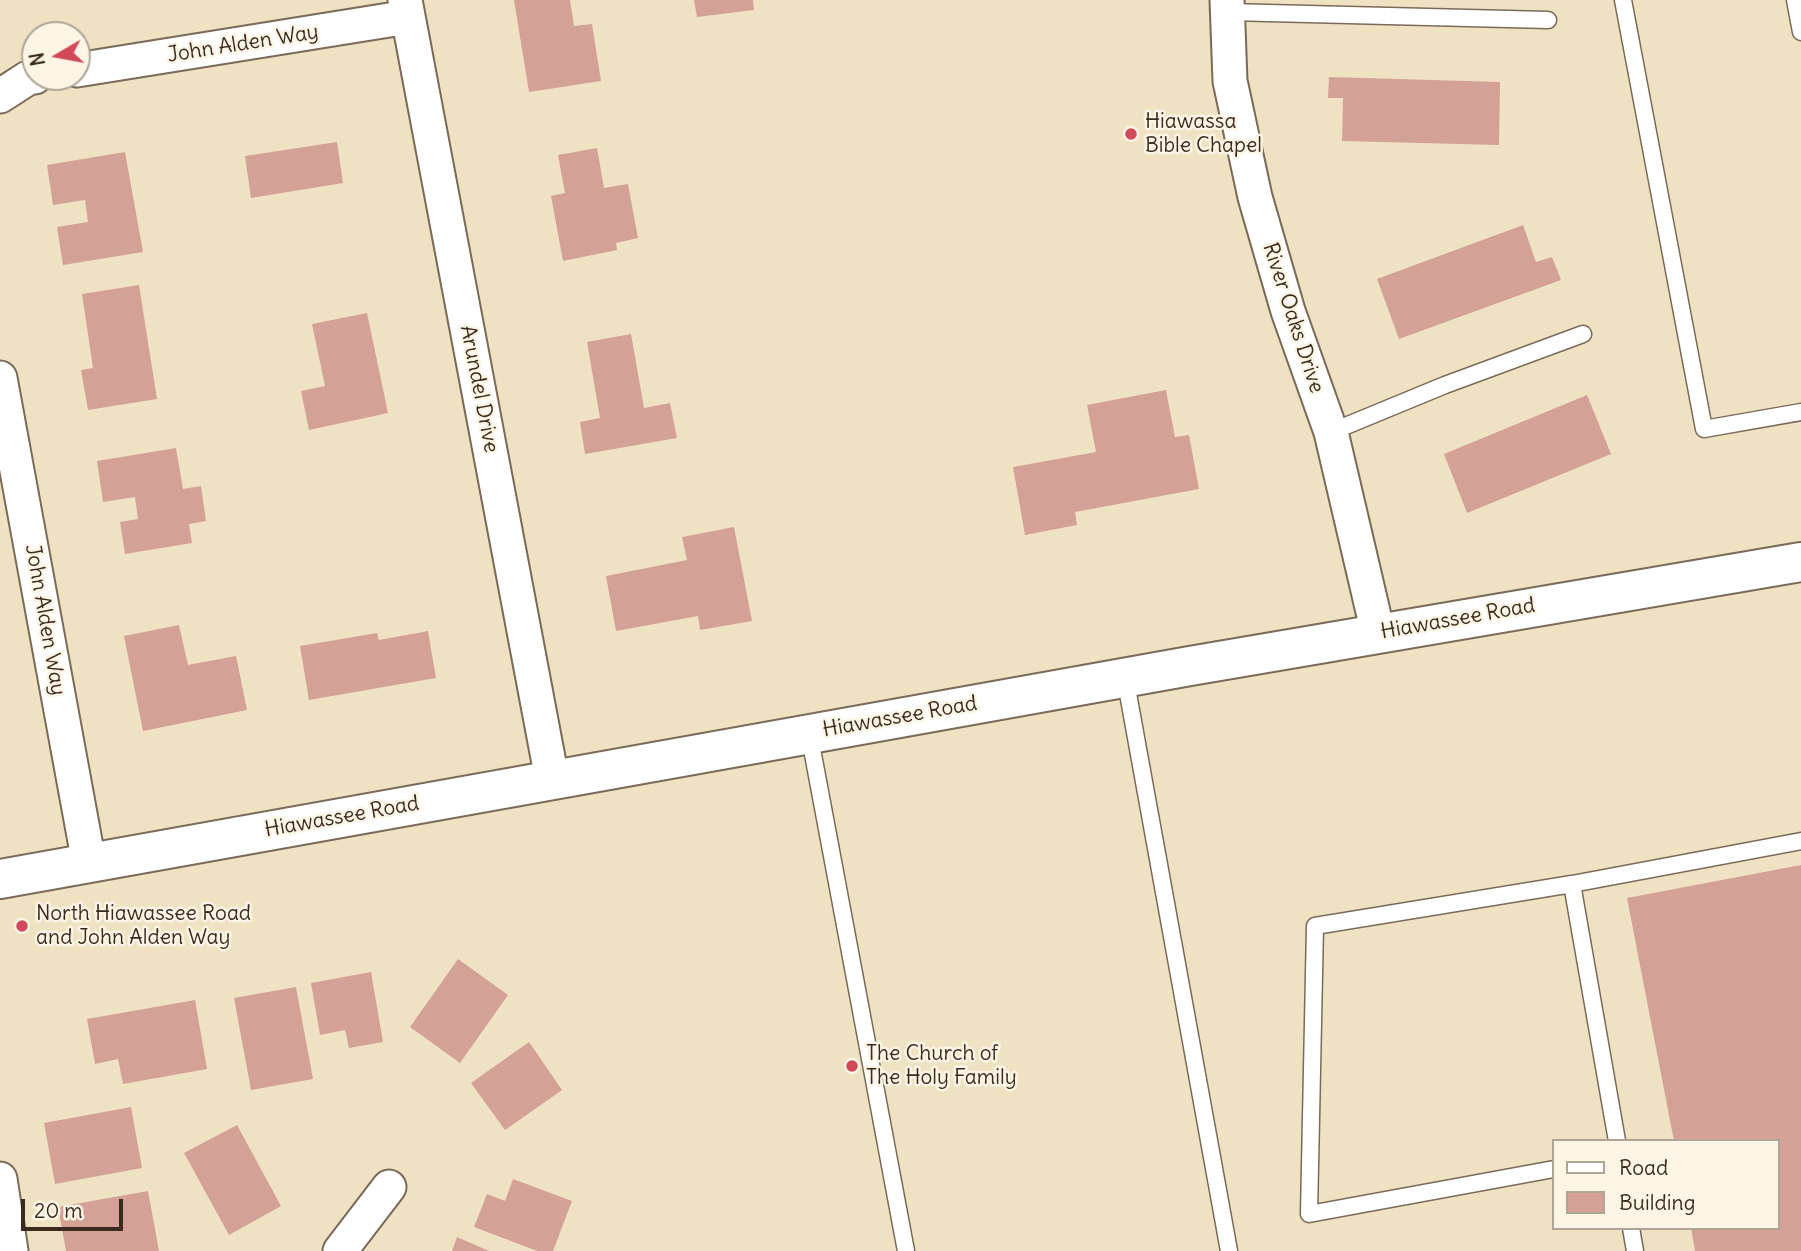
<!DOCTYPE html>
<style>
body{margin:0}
#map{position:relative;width:1801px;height:1251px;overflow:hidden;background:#efe2c3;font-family:Delius,sans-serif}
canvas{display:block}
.legend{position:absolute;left:1552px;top:1139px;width:228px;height:91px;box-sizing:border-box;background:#fcf5e5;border:2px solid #afa495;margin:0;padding:9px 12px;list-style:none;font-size:21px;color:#3b2a1e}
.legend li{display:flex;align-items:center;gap:14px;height:35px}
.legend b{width:35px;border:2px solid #afa495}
.north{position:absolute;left:21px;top:21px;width:70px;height:70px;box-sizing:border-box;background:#fcf5e5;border:2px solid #afa495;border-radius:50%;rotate:260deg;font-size:19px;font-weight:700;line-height:28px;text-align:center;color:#3b2a1e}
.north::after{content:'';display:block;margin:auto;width:24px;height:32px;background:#d1495b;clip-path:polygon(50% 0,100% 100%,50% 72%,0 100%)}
.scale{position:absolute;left:21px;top:1199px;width:102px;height:32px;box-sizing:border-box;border:4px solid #3b2a1e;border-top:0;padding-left:9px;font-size:21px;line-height:24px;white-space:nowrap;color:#3b2a1e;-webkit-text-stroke:5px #fcf5e5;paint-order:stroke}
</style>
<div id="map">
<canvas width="1801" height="1251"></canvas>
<ul class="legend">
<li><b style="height:9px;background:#fff"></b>Road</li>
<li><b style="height:19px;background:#d4a197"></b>Building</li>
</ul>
<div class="north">N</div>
<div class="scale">20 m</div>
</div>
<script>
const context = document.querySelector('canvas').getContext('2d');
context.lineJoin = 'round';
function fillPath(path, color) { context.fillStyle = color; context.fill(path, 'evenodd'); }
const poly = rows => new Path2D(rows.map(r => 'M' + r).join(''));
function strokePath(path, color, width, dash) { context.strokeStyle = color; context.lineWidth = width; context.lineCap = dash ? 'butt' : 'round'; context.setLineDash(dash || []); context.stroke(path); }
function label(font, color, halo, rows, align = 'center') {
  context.font = font + ' Delius,sans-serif'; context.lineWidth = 5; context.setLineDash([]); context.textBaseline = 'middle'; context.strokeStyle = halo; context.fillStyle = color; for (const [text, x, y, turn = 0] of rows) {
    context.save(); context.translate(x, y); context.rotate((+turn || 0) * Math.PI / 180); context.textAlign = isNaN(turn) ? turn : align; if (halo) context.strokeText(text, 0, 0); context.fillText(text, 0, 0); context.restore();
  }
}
const building = poly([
 [514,0,570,0,574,26,592,24,601,81,529,92],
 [694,0,753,0,754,10,697,17],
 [1329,77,1500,82,1499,145,1342,141,1343,98,1328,98],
 [337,142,343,183,251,198,245,156],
 [597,148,604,188,628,184,638,238,616,243,617,250,563,261,551,196,565,193,558,155],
 [125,152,143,252,63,265,57,227,88,222,85,200,53,205,47,165],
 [1523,225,1536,262,1552,257,1561,280,1399,339,1377,279],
 [139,285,157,399,88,410,81,370,93,368,82,294],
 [367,313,388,413,309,430,301,391,325,386,312,324],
 [631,334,644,408,670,403,677,438,585,454,580,422,600,418,587,342],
 [1166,390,1175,437,1189,435,1199,489,1075,512,1077,525,1025,535,1013,467,1096,452,1087,405],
 [1587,395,1611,454,1467,513,1444,454],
 [176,448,183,489,201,486,206,521,189,524,192,543,125,554,120,522,138,519,135,497,103,502,97,461],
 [734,527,752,621,700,630,698,616,616,631,606,576,687,560,682,537],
 [179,625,188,665,236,656,247,710,143,731,124,636],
 [428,631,436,678,309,700,300,646,377,633,379,640],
 [1801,865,1801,1251,1695,1251,1691,1228,1778,1228,1778,1141,1674,1141,1627,898],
 [458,959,508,995,460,1063,410,1027],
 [371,972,383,1042,349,1048,345,1030,320,1035,311,983],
 [296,987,313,1079,251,1090,234,998],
 [195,1000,207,1069,123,1084,118,1059,95,1064,87,1019],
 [529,1042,562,1090,505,1130,471,1083],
 [131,1107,142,1168,55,1184,44,1123],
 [237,1125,281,1206,229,1235,184,1153],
 [513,1179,572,1201,553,1251,537,1251,474,1227,487,1194,505,1201],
 [148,1191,159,1251,66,1251,58,1207],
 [457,1237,489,1251,452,1251]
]);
const lane = poly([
 [1623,0,1704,429,1801,412],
 [1795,0,1801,32],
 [1228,12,1548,20],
 [1331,432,1445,385,1583,334],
 [1125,677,1229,1251],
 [809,733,906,1251],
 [1617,1141,1572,884,1801,841],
 [1554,1169,1309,1214,1315,926,1572,884],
 [1631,1228,1635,1251]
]);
const street = poly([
 [405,0,552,779],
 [1227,0,1230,81,1255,197,1288,311,1331,432,1378,633],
 [77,70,408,17],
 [0,96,28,78,35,77],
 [0,378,89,863],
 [0,1179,11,1251],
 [340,1251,389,1187]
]);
const secondary = poly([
 [0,879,1190,666,1801,562]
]);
const markers = [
 [1131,134,7,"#d1495b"],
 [22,926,7,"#d1495b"],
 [852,1066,7,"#d1495b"]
];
const streetNames = [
 ["John Alden Way",243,44,-9],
 ["River Oaks Drive",1293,318,72],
 ["Arundel Drive",479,389,79],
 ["Hiawassee Road",1458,619,-10],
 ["John Alden Way",45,620,80],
 ["Hiawassee Road",900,717,-10],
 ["Hiawassee Road",342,817,-10]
];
const poiNames = [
 ["Hiawassa",1145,122],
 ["Bible Chapel",1145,146],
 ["North Hiawassee Road",36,914],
 ["and John Alden Way",36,938],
 ["The Church of",866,1054],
 ["The Holy Family",866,1078]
];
fillPath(building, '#d4a197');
strokePath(lane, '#7a6a58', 19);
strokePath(street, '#7a6a58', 37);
strokePath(secondary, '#7a6a58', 42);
strokePath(lane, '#fff', 16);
strokePath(street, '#fff', 33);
strokePath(secondary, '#fff', 38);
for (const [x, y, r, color] of markers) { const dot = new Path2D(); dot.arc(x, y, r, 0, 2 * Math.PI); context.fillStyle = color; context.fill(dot); strokePath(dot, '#fcf5e5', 2.5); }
label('21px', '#3b2a1e', '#fcf5e5', streetNames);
label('21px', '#3b2a1e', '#fcf5e5', poiNames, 'left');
</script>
